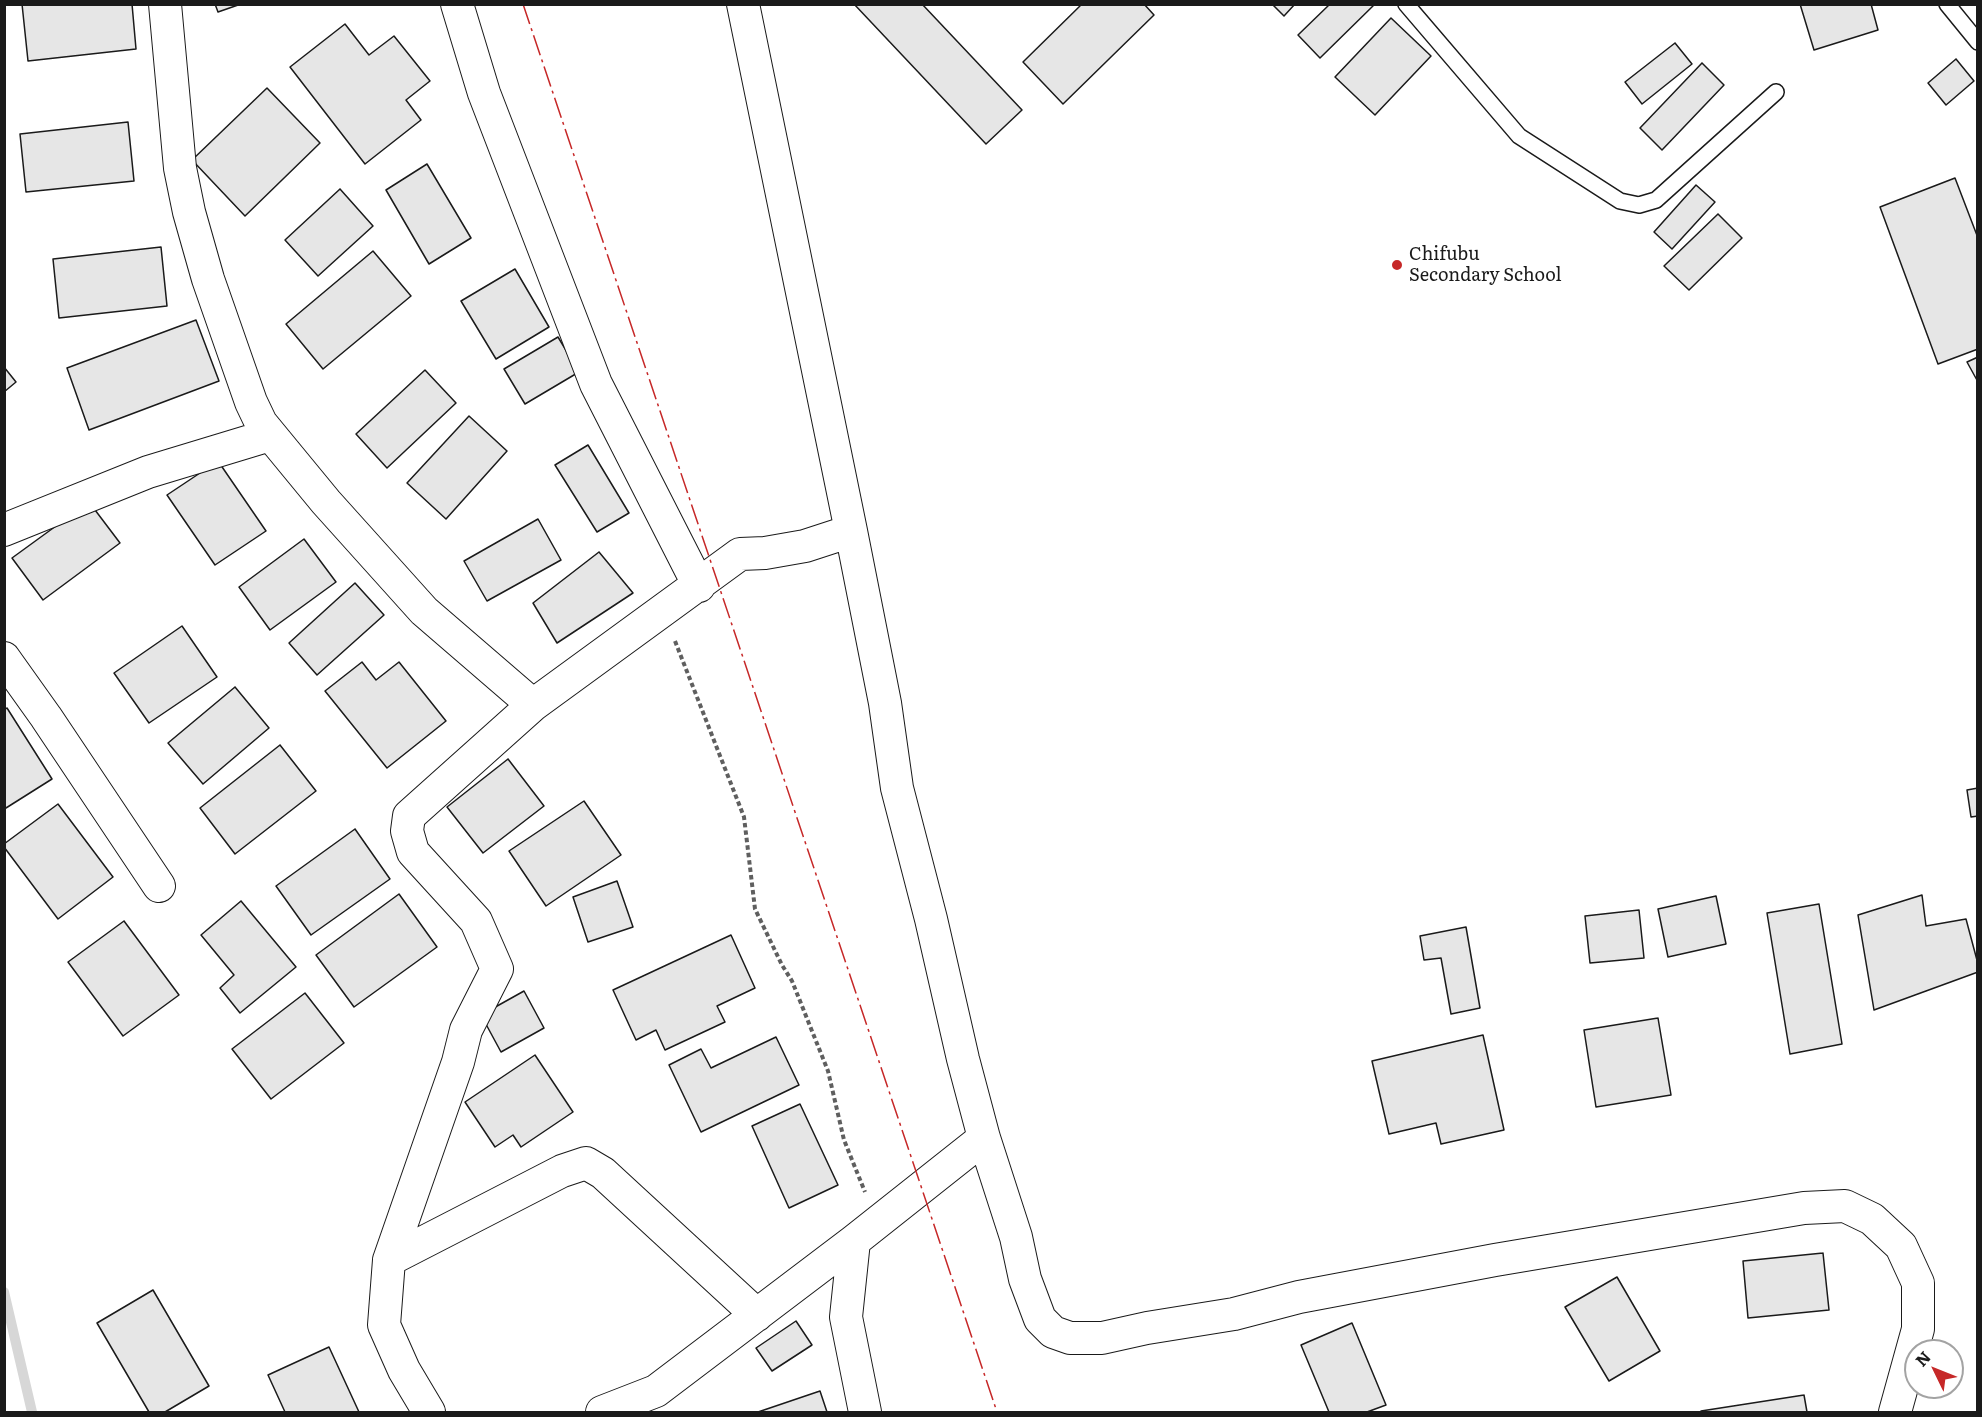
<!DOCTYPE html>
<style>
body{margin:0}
#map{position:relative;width:1982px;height:1417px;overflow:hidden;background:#fff;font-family:Literata,serif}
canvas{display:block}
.frame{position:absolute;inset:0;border:6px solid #1a1a1a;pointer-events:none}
.north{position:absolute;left:1904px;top:1339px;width:60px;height:60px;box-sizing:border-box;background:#fff;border:2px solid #a3a3a3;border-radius:50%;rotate:313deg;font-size:16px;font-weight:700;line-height:24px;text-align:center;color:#1a1a1a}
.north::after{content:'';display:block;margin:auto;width:21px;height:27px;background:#c62828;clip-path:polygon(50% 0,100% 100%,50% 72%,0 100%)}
</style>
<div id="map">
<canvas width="1982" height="1417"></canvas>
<div class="frame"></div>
<div class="north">N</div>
</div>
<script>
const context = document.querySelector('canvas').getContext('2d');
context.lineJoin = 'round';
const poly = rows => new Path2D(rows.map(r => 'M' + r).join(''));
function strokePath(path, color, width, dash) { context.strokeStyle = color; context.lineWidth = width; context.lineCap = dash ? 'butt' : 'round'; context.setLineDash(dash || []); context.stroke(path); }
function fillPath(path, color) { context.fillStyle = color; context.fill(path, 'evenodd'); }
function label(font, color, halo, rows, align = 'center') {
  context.font = font + ' Literata,serif'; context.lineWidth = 4.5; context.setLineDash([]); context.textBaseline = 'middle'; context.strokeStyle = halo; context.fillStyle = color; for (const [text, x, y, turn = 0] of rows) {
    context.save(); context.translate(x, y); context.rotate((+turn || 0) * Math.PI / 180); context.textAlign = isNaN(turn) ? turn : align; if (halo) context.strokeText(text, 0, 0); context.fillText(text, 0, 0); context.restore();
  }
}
const stream = poly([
 [4,1292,32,1412]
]);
const building = poly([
 [22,4,132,4,136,49,28,61,22,4],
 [215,4,241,4,218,12,215,4],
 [854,4,922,4,1022,110,986,144,854,4],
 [1082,4,1144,4,1154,15,1063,104,1023,62,1082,4],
 [1272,4,1295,4,1284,16,1272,4],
 [1330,4,1375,4,1320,58,1298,35,1330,4],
 [1800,4,1871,4,1878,30,1814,50,1800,4],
 [1391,18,1431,56,1375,115,1335,77,1391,18],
 [345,24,369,55,394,36,430,81,406,100,421,120,365,164,290,67,345,24],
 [1675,43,1692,64,1642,104,1625,82,1675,43],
 [1956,59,1974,81,1946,105,1928,83,1956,59],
 [1702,63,1724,85,1662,150,1640,128,1702,63],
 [267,88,320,143,245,216,192,160,267,88],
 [128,122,134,181,26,192,20,134,128,122],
 [427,164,471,238,429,264,386,190,427,164],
 [1955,178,1978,238,1978,349,1938,364,1880,207,1955,178],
 [1696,185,1715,202,1672,249,1654,232,1696,185],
 [340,189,373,226,318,276,285,240,340,189],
 [1718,214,1742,238,1689,290,1664,266,1718,214],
 [161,247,167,306,59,318,53,259,161,247],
 [373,251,411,296,323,369,286,324,373,251],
 [515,269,549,327,496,359,461,301,515,269],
 [196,320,219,381,89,430,67,368,196,320],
 [558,337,579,372,525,404,504,369,558,337],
 [1978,357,1978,382,1967,362,1978,357],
 [4,367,16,382,4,392,4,367],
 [425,370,456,403,387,468,356,434,425,370],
 [469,416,507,451,446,519,407,483,469,416],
 [588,445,629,513,597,532,555,465,588,445],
 [218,461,266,531,215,565,167,495,218,461],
 [89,502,120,543,43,600,12,558,89,502],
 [538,519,561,560,487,601,464,561,538,519],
 [304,539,336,582,270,630,239,587,304,539],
 [599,552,633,593,557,643,533,603,599,552],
 [355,583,384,615,317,675,289,643,355,583],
 [182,626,217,677,149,723,114,673,182,626],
 [362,662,376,680,399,662,446,721,387,768,325,691,362,662],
 [235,687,269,728,203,784,168,743,235,687],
 [7,708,52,779,6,808,4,805,4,710,7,708],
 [280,745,316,791,235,854,200,808,280,745],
 [508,759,544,806,483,853,447,807,508,759],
 [1978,788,1978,816,1971,817,1967,790,1978,788],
 [584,801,621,855,546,906,509,851,584,801],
 [58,804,113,877,58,919,4,847,4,844,58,804],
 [355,829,390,879,311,935,276,886,355,829],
 [617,881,633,927,588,942,573,897,617,881],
 [399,894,437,947,354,1007,316,955,399,894],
 [1922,895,1926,926,1966,919,1978,964,1978,972,1874,1010,1858,915,1922,895],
 [1716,896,1726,944,1668,957,1658,909,1716,896],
 [241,901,296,967,240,1013,220,988,234,975,201,935,241,901],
 [1819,904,1842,1044,1790,1054,1767,913,1819,904],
 [1639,910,1644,958,1590,963,1585,916,1639,910],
 [124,921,179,995,123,1036,68,962,124,921],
 [1466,927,1480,1008,1451,1014,1441,958,1424,960,1420,936,1466,927],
 [731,935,755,988,717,1006,725,1022,665,1050,656,1030,636,1040,613,990,731,935],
 [524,991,544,1028,501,1052,481,1015,524,991],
 [305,993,344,1043,271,1099,232,1049,305,993],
 [1658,1018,1671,1095,1596,1107,1584,1030,1658,1018],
 [1483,1035,1504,1130,1441,1144,1436,1123,1389,1134,1372,1061,1483,1035],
 [776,1037,799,1085,701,1132,669,1065,701,1049,711,1068,776,1037],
 [535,1055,573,1112,521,1147,513,1135,495,1147,465,1102,535,1055],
 [800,1104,838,1185,789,1208,752,1126,800,1104],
 [1823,1253,1829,1310,1748,1318,1743,1261,1823,1253],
 [1617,1277,1660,1351,1609,1381,1565,1307,1617,1277],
 [153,1290,209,1386,165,1412,149,1412,97,1323,153,1290],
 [796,1321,812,1345,772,1371,756,1348,796,1321],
 [1352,1323,1386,1405,1367,1412,1329,1412,1301,1345,1352,1323],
 [329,1347,359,1412,285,1412,268,1375,329,1347],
 [820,1391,827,1412,758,1412,820,1391],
 [1804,1395,1807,1412,1701,1412,1701,1411,1804,1395]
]);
const path = poly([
 [675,641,744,817,755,909,782,965,792,981,828,1071,844,1140,865,1192]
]);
const service = poly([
 [1406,4,1519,136,1620,201,1639,205,1656,200,1776,92],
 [1947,4,1978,42]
]);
const minor = poly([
 [165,4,180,168,189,212,208,279,251,402,261,423,326,502,424,611,533,705],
 [457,4,484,93,596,384,699,586],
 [743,4,851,531,885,703,897,788,931,919,963,1059,984,1138,1016,1237,1025,1279,1040,1319,1053,1332,1070,1338,1102,1338,1147,1328,1234,1314,1299,1297,1495,1260,1804,1208,1845,1206,1872,1219,1901,1246,1918,1283,1918,1329,1895,1412],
 [4,530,148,472,270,435],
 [4,658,46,717,159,886],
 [854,1241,846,1317,865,1412],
 [389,1260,562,1171,586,1163,603,1173,757,1315],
 [429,1412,404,1370,384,1325,389,1260,458,1062,466,1030,497,969,476,921,413,852,407,831,409,816,533,705,740,554,765,553,805,546,851,531],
 [602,1412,656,1391,854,1241,984,1138]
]);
const power = poly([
 [523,4,997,1412]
]);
const markers = [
 [1397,265,6,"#c62828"]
];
const poiNames = [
 ["Chifubu",1409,255],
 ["Secondary School",1409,276]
];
strokePath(stream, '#d7d7d7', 10);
fillPath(building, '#e6e6e6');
strokePath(building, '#1a1a1a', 1.5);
strokePath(service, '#1a1a1a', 18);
strokePath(minor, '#1a1a1a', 34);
strokePath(path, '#5f5f5f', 4, [4.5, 3]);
strokePath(service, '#fff', 15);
strokePath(minor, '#fff', 32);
strokePath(power, '#c62828', 1.5, [21, 4.5, 3, 4.5]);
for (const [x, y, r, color] of markers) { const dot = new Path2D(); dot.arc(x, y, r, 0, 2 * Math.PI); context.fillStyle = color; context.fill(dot); strokePath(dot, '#fff', 2); }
label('18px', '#1a1a1a', '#fff', poiNames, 'left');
</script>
